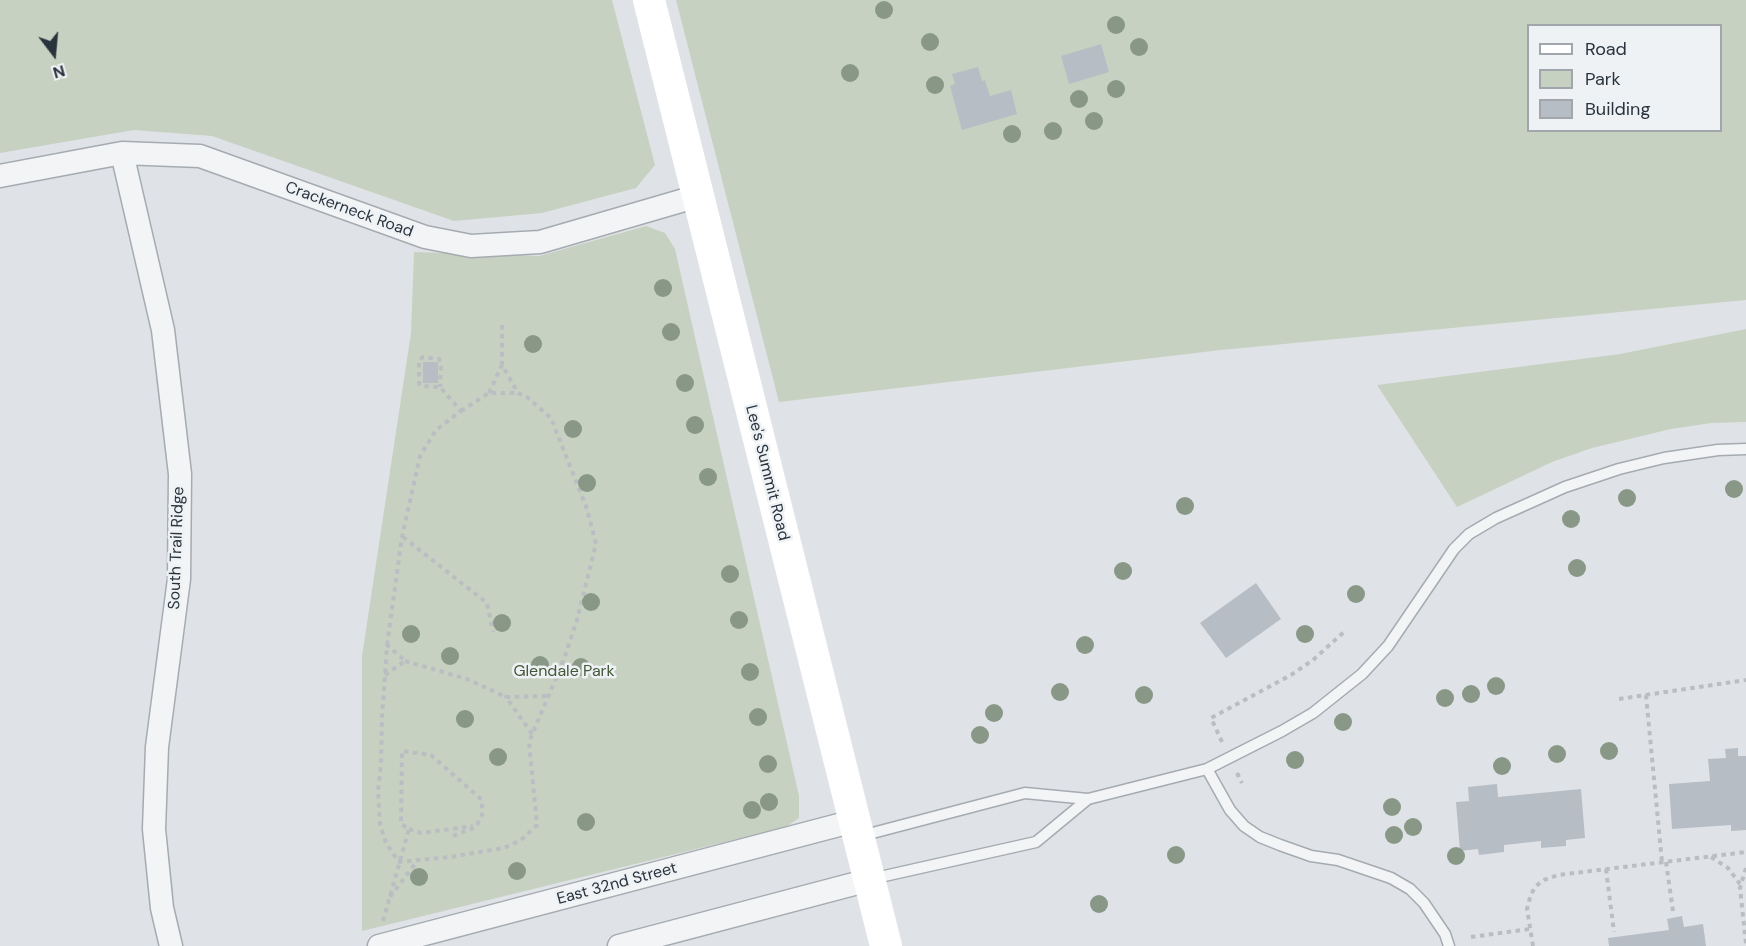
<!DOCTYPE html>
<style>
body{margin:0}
#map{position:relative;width:1746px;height:946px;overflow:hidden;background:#dfe3e7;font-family:"DM Sans",sans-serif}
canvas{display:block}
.legend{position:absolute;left:1527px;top:24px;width:195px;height:108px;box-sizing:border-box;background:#eff2f5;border:2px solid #a0a6ab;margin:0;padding:8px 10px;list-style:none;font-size:18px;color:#29333d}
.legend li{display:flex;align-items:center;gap:12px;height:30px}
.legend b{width:30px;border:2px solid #a0a6ab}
.north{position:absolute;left:24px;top:24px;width:60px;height:60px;-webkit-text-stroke:4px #eff2f5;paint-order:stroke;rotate:164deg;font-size:16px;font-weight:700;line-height:24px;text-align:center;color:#29333d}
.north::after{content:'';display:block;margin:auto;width:21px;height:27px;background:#29333d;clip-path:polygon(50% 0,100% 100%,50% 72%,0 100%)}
</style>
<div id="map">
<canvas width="1746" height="946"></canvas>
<ul class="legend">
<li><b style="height:8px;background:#fff"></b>Road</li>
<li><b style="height:16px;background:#c7d1c1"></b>Park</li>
<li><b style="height:16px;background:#b7bdc4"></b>Building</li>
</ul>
<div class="north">N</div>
</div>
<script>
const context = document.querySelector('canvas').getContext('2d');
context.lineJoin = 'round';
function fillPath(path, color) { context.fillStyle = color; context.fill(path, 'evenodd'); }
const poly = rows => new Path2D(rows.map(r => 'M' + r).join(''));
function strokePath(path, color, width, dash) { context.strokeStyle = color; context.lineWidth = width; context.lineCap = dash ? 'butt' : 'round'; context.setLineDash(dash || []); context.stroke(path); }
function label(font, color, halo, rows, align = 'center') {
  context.font = font + ' "DM Sans",sans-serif'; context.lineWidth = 5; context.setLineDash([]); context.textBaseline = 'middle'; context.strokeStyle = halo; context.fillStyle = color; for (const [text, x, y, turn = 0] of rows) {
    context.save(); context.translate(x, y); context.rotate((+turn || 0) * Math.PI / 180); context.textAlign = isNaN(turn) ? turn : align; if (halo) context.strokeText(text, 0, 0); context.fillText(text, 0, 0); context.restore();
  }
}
const green = poly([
 [0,0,612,0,655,165,636,188,542,213,454,221,212,136,134,130,0,153],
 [676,0,1746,0,1746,300,1221,350,779,402],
 [1528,26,1720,26,1720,130,1528,130],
 [646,226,665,233,675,249,799,796,799,818,786,827,362,931,362,656,411,333,414,252,539,256],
 [1746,329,1746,422,1711,423,1671,429,1592,448,1552,462,1457,507,1377,385,1620,354]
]);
const building = poly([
 [1101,44,1109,72,1069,84,1061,56],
 [978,67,982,81,985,80,990,96,1011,90,1017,114,962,130,950,86,955,84,952,74],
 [423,362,438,362,438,383,423,383],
 [1256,583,1281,619,1226,658,1200,623],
 [1738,748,1738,756,1746,756,1746,830,1731,831,1731,825,1672,829,1669,784,1710,781,1708,759,1726,758,1725,749],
 [1497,784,1498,797,1581,789,1585,838,1566,840,1566,846,1541,848,1541,841,1504,845,1504,852,1479,855,1478,849,1460,851,1456,802,1469,801,1468,787],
 [1682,916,1684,927,1703,924,1706,946,1609,946,1608,938,1669,930,1667,919]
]);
const path = poly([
 [489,393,502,365],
 [461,411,489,393,518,393],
 [403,537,487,603,493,632],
 [387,645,402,537,420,456,436,430,461,411,440,387,421,386,419,383,419,360,423,357,439,359,441,362,440,387],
 [405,661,467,679,506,697],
 [385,675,405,661,387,645,385,675,382,717,381,765,378,790,380,824,386,843,398,861],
 [1646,695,1662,862],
 [1619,699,1746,680],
 [532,734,506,697,548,696],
 [1222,742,1211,718,1291,675,1313,660,1344,632],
 [1237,773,1242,783],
 [409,829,421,833,473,826],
 [1711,857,1728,868,1740,884],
 [398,862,450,857,504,848,521,840,537,825,529,742,564,659,577,620,596,544,587,509,551,418,527,397,518,393,502,365,502,321],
 [1666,862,1673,911],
 [1746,868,1740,888,1746,944],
 [1606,869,1614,932],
 [390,897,418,860],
 [383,921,409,829,401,824,402,751,431,755,482,800,482,815,476,827,453,836],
 [1471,937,1530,929],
 [1533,946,1527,909,1531,894,1536,886,1544,880,1558,875,1746,852]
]);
const service = poly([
 [1207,769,1230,810,1244,826,1260,837,1280,845,1311,856,1338,860,1391,878,1410,889,1424,903,1445,934,1449,946],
 [861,836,1025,793,1088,799,1207,769,1282,731,1313,713,1362,674,1388,646,1454,549,1469,534,1496,518,1565,487,1619,469,1664,458,1718,450,1746,449],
 [871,879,1036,842,1088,799]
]);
const minor = poly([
 [122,153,163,330,180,474,179,579,157,747,154,829,162,908,171,946],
 [0,176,122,153,200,156,425,237,471,246,540,242,698,196],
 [379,946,854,821],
 [619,946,869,880]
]);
const secondary = poly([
 [649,0,886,946]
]);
const trees = [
 [884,10],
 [1116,25],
 [930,42],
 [1139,47],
 [850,73],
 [935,85],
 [1116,89],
 [1079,99],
 [1094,121],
 [1053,131],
 [1012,134],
 [663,288],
 [671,332],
 [533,344],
 [685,383],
 [695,425],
 [573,429],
 [708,477],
 [587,483],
 [1734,489],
 [1627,498],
 [1185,506],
 [1571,519],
 [1577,568],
 [1123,571],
 [730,574],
 [1356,594],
 [591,602],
 [739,620],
 [502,623],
 [411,634],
 [1305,634],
 [1085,645],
 [450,656],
 [540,665],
 [581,667],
 [750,672],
 [1496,686],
 [1060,692],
 [1471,694],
 [1144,695],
 [1445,698],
 [994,713],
 [758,717],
 [465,719],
 [1343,722],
 [980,735],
 [1609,751],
 [1557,754],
 [498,757],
 [1295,760],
 [768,764],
 [1502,766],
 [769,802],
 [1392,807],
 [752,810],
 [586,822],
 [1413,827],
 [1394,835],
 [1176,855],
 [1456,856],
 [517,871],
 [419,877],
 [1099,904]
];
const streetNames = [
 ["Crackerneck Road",349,210,20],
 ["Lee's Summit Road",767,473,76],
 ["South Trail Ridge",177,548,-88],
 ["East 32nd Street",617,884,-15]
];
const parkNames = [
 ["Glendale Park",564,672]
];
fillPath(green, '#c7d1c1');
fillPath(building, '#b7bdc4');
strokePath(service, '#a5abb1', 13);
strokePath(minor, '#a5abb1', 25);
strokePath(path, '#babec2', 4, [4.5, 4.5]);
strokePath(service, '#f2f4f6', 10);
strokePath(minor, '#f2f4f6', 22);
strokePath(secondary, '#fff', 32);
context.fillStyle = '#899787';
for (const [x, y] of trees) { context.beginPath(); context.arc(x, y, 9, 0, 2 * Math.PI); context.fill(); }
label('16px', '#29333d', '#eff2f5', streetNames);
label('16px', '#425838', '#eff2f5', parkNames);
</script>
